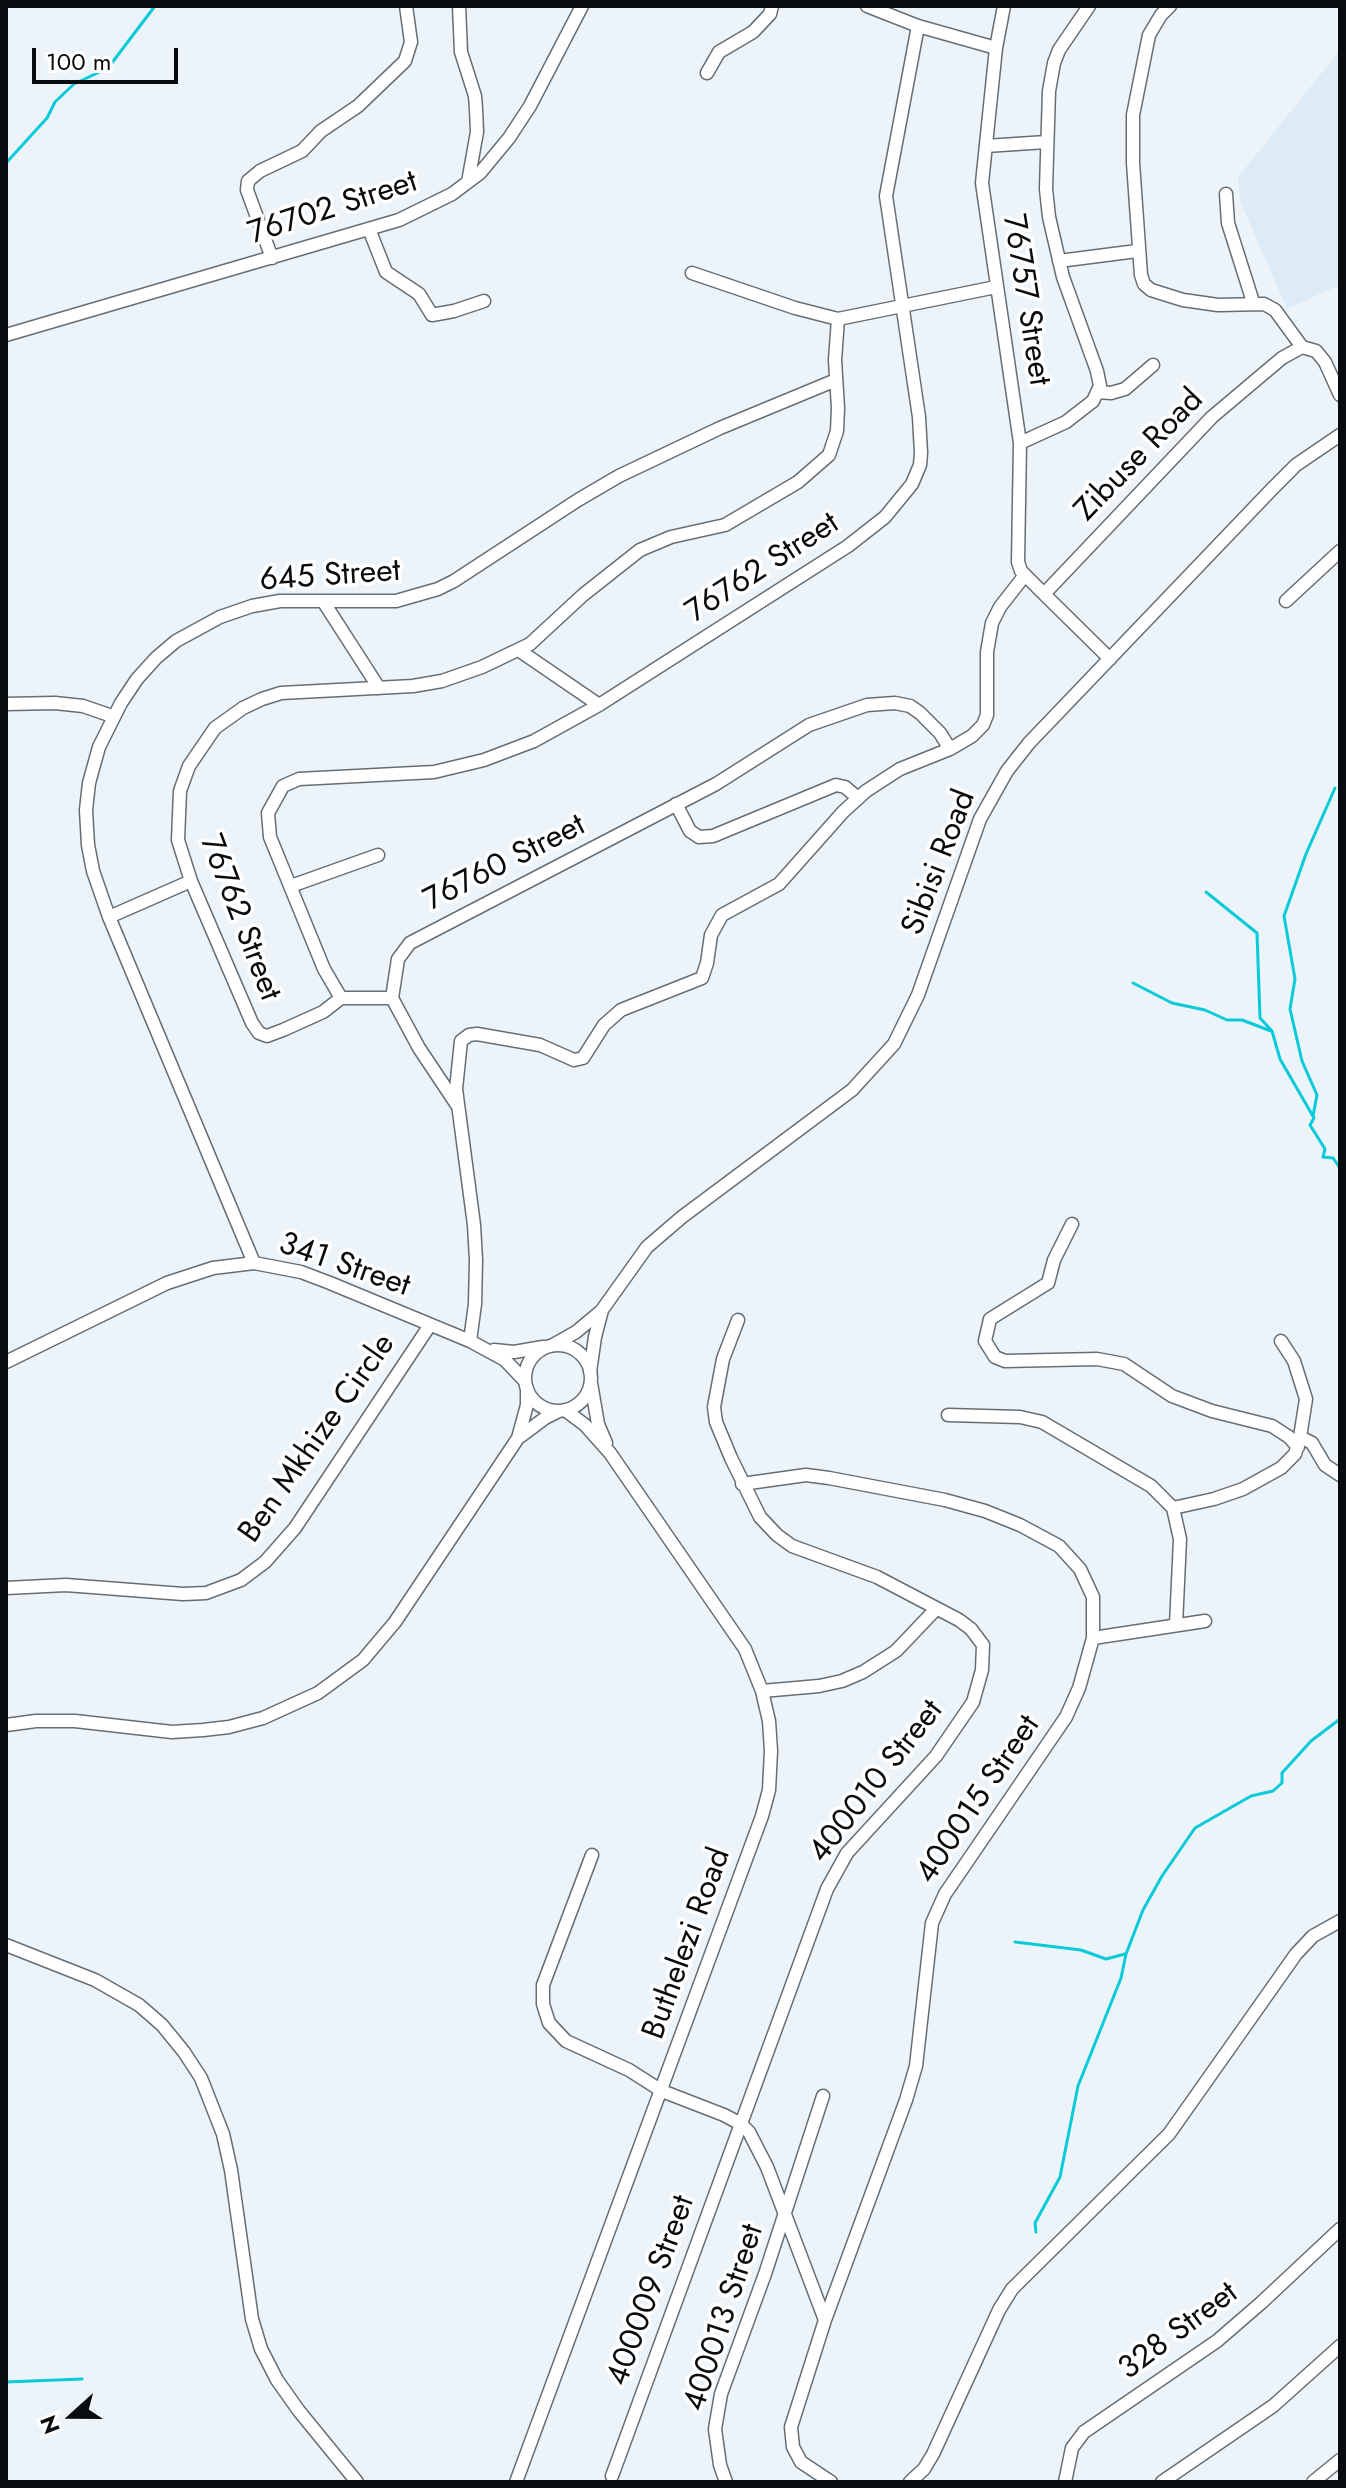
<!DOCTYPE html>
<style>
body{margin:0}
#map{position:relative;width:1346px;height:2488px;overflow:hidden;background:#ecf4fa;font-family:Jost,sans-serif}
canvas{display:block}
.frame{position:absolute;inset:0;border:8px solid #090c0e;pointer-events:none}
.north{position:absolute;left:32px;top:2376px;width:80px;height:80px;-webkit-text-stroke:6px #fff;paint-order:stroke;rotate:249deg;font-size:22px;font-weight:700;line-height:32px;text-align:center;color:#090c0e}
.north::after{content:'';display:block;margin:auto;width:28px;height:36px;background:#090c0e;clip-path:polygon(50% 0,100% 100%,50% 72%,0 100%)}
.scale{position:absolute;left:32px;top:48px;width:146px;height:36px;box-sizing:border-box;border:4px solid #090c0e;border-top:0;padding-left:10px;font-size:24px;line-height:28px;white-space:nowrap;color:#090c0e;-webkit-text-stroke:6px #fff;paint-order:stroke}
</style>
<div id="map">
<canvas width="1346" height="2488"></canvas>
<div class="frame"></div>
<div class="north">N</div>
<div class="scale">100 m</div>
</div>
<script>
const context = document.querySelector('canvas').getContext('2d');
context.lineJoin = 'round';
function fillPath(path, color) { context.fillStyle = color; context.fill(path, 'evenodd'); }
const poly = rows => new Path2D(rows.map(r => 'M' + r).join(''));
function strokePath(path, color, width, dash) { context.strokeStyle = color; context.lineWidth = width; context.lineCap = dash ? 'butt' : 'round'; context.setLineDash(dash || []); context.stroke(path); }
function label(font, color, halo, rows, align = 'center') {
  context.font = font + ' Jost,sans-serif'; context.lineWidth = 7; context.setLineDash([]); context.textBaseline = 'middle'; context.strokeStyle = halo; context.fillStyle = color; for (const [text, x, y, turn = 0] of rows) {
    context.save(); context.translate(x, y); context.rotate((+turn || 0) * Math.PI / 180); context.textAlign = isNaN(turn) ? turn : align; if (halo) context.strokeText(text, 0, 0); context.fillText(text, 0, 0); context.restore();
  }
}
const built = poly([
 [1340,50,1340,292,1337,286,1287,309,1240,201,1238,177]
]);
const stream = poly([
 [6,163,47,118,55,102,74,84,108,68,155,6],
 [1206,892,1257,933,1260,1018,1272,1031,1280,1059,1314,1118,1310,1125,1325,1149,1323,1157,1333,1158,1340,1168],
 [1133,983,1172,1003,1205,1010,1227,1020,1242,1020,1271,1031],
 [1313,1116,1317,1095,1302,1061,1290,1009,1295,979,1284,916,1306,854,1335,788],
 [1015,1942,1081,1950,1106,1959,1125,1954],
 [1036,2232,1035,2223,1060,2177,1078,2086,1121,1978,1126,1954,1143,1910,1162,1876,1195,1828,1251,1796,1273,1791,1282,1783,1282,1773,1311,1741,1340,1719],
 [6,2382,82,2379]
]);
const minor = poly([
 [459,6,461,52,475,96,476,109,477,132,468,182],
 [867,6,918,26,996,48],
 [1004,6,996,48,982,183,1020,443,1018,562,1021,571,1044,594],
 [1170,6,1161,15,1149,35,1133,115,1133,163,1141,275,1144,284,1151,290,1183,300,1218,305,1264,304,1275,310,1302,347],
 [707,73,719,52,753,32,770,14,772,6],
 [986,146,1046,142],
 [1226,194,1228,223,1253,302],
 [369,229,386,272,419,294,432,315,454,311,484,301],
 [272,258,247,190,248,181,260,171,302,151,321,131,358,106,405,61,411,42,406,6],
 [1059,261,1137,251],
 [692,273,795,308,838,319,996,287],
 [838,319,835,360,838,408,837,431,829,455,798,482,725,525,671,537,640,550,583,595,530,644,482,667,442,681,413,686,281,693,262,699,243,708,215,728,189,766,180,791,178,840,191,881,252,1023,259,1033,267,1036,283,1030,323,1012,341,998,324,969,270,837,268,813,283,786,299,779,434,772,484,760,534,741,599,705,848,546,885,517,912,484,920,465,921,453,919,417,886,196,918,26],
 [6,335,399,220,452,194,480,173,509,138,530,106,582,6],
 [1098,392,1111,393,1125,389,1153,365],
 [1020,443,1066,422,1093,401,1100,386,1097,371,1063,277,1049,217,1046,189,1049,91,1054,63,1059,50,1089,6],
 [323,601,379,688],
 [1286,601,1340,551],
 [520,651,599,705],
 [1110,659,1044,594,1212,417,1282,358,1302,347,1316,351,1325,362,1340,395],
 [6,704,55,703,83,706,112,716],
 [676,804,690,831,699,837,713,836,836,785,845,787,858,798],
 [291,886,378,855],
 [109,917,191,881],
 [341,998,392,998,419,1048,457,1105],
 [392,998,398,959,410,943,716,784,809,725,867,705,895,703,910,706,920,713,940,733,950,749,972,736,983,725,987,715,987,652,992,623,1000,607,1025,575],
 [1072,1224,1054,1260,1048,1283,990,1319,985,1341,995,1357,1005,1361,1097,1359,1124,1364,1172,1396,1212,1411,1272,1426,1289,1437,1298,1447],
 [254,1263,109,917,93,871,88,845,86,810,89,783,99,747,121,703,137,679,156,658,176,641,220,617,252,606,280,601,396,601,438,589,454,581,578,500,619,476,720,428,836,380],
 [470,1341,475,1304,476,1260,474,1225,456,1089,461,1041,469,1035,477,1034,540,1045,574,1060,583,1058,604,1025,621,1010,702,978,707,963,711,935,722,915,779,884,843,812,866,791,900,769,950,749],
 [553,1345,576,1332,600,1312],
 '525 1378a33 33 0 1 1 66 0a33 33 0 1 1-66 0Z',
 [494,1350,514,1352,543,1347],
 [6,1362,167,1283,213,1268,254,1263,301,1272,330,1283,470,1341,505,1360,525,1381],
 [590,1372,595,1337,602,1310,647,1247,682,1217,852,1090,894,1044,918,995,980,819,1007,771,1029,743,1273,488,1296,465,1340,435],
 [591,1383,598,1424,606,1443],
 [948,1415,1020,1417,1042,1422,1151,1486,1173,1508,1180,1539,1176,1625],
 [521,1436,545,1418,559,1411],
 [1300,1437,1312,1443,1325,1465,1340,1475],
 [742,1484,806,1475,829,1478,945,1500,985,1511,1020,1525,1059,1546,1080,1569,1093,1597,1093,1638,1079,1688,1066,1717,945,1894,932,1923,916,2066,906,2100,825,2320,791,2427,793,2447,801,2462,831,2482],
 [1173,1508,1214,1499,1243,1489,1281,1468,1295,1454,1300,1437,1306,1399,1294,1361,1281,1341],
 [6,1588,66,1585,183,1594,206,1593,241,1580,265,1562,295,1528,430,1325],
 [1093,1638,1205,1621],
 [762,1691,819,1686,842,1681,863,1672,896,1651,936,1609],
 [6,1725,36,1721,75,1721,172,1732,203,1730,229,1727,263,1718,318,1693,363,1660,395,1622,518,1438,527,1405,527,1388],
 [592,1855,543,1985,543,2004,549,2023,566,2041,629,2070,662,2091,724,2115,741,2124,749,2132,767,2167,825,2320],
 [6,1945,95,1980,139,2005,162,2025,184,2052,201,2078,223,2134,231,2170,252,2319,261,2349,277,2380,299,2411,357,2482],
 [612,2476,827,1889,847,1853,936,1756,973,1702,982,1670,983,1645,971,1629,959,1620,877,1577,792,1546,777,1535,760,1517,731,1458,716,1422,714,1407,723,1359,738,1320],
 [516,2482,762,1816,769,1790,771,1751,769,1721,762,1691,745,1649,610,1453,585,1425,565,1410],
 [726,2482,720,2465,715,2429,721,2394,765,2274,823,2096],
 [910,2482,924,2469,933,2454,999,2310,1012,2289,1169,2134,1296,1954,1313,1936,1340,1921],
 [1065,2482,1072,2448,1084,2432,1217,2341,1261,2303,1340,2229],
 [1162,2482,1273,2406,1340,2346],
 [1313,2482,1340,2460]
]);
const streetNames = [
 ["76702 Street",333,209,-18],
 ["76757 Street",1025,300,81],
 ["Zibuse Road",1140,456,-46],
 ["76762 Street",763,569,-33],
 ["645 Street",330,577,-4],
 ["Sibisi Road",940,863,-69],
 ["76760 Street",505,864,-27],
 ["76762 Street",239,918,69],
 ["341 Street",344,1266,19],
 ["Ben Mkhize Circle",318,1439,-55],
 ["400010 Street",877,1782,-52],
 ["400015 Street",979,1800,-56],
 ["Buthelezi Road",688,1944,-70],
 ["400009 Street",652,2291,-70],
 ["400013 Street",725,2318,-72],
 ["328 Street",1179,2332,-37]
];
fillPath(built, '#ddebf7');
strokePath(stream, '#09cad9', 3);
strokePath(minor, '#676e73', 15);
strokePath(minor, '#fff', 12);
label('32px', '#090c0e', '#fff', streetNames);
</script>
